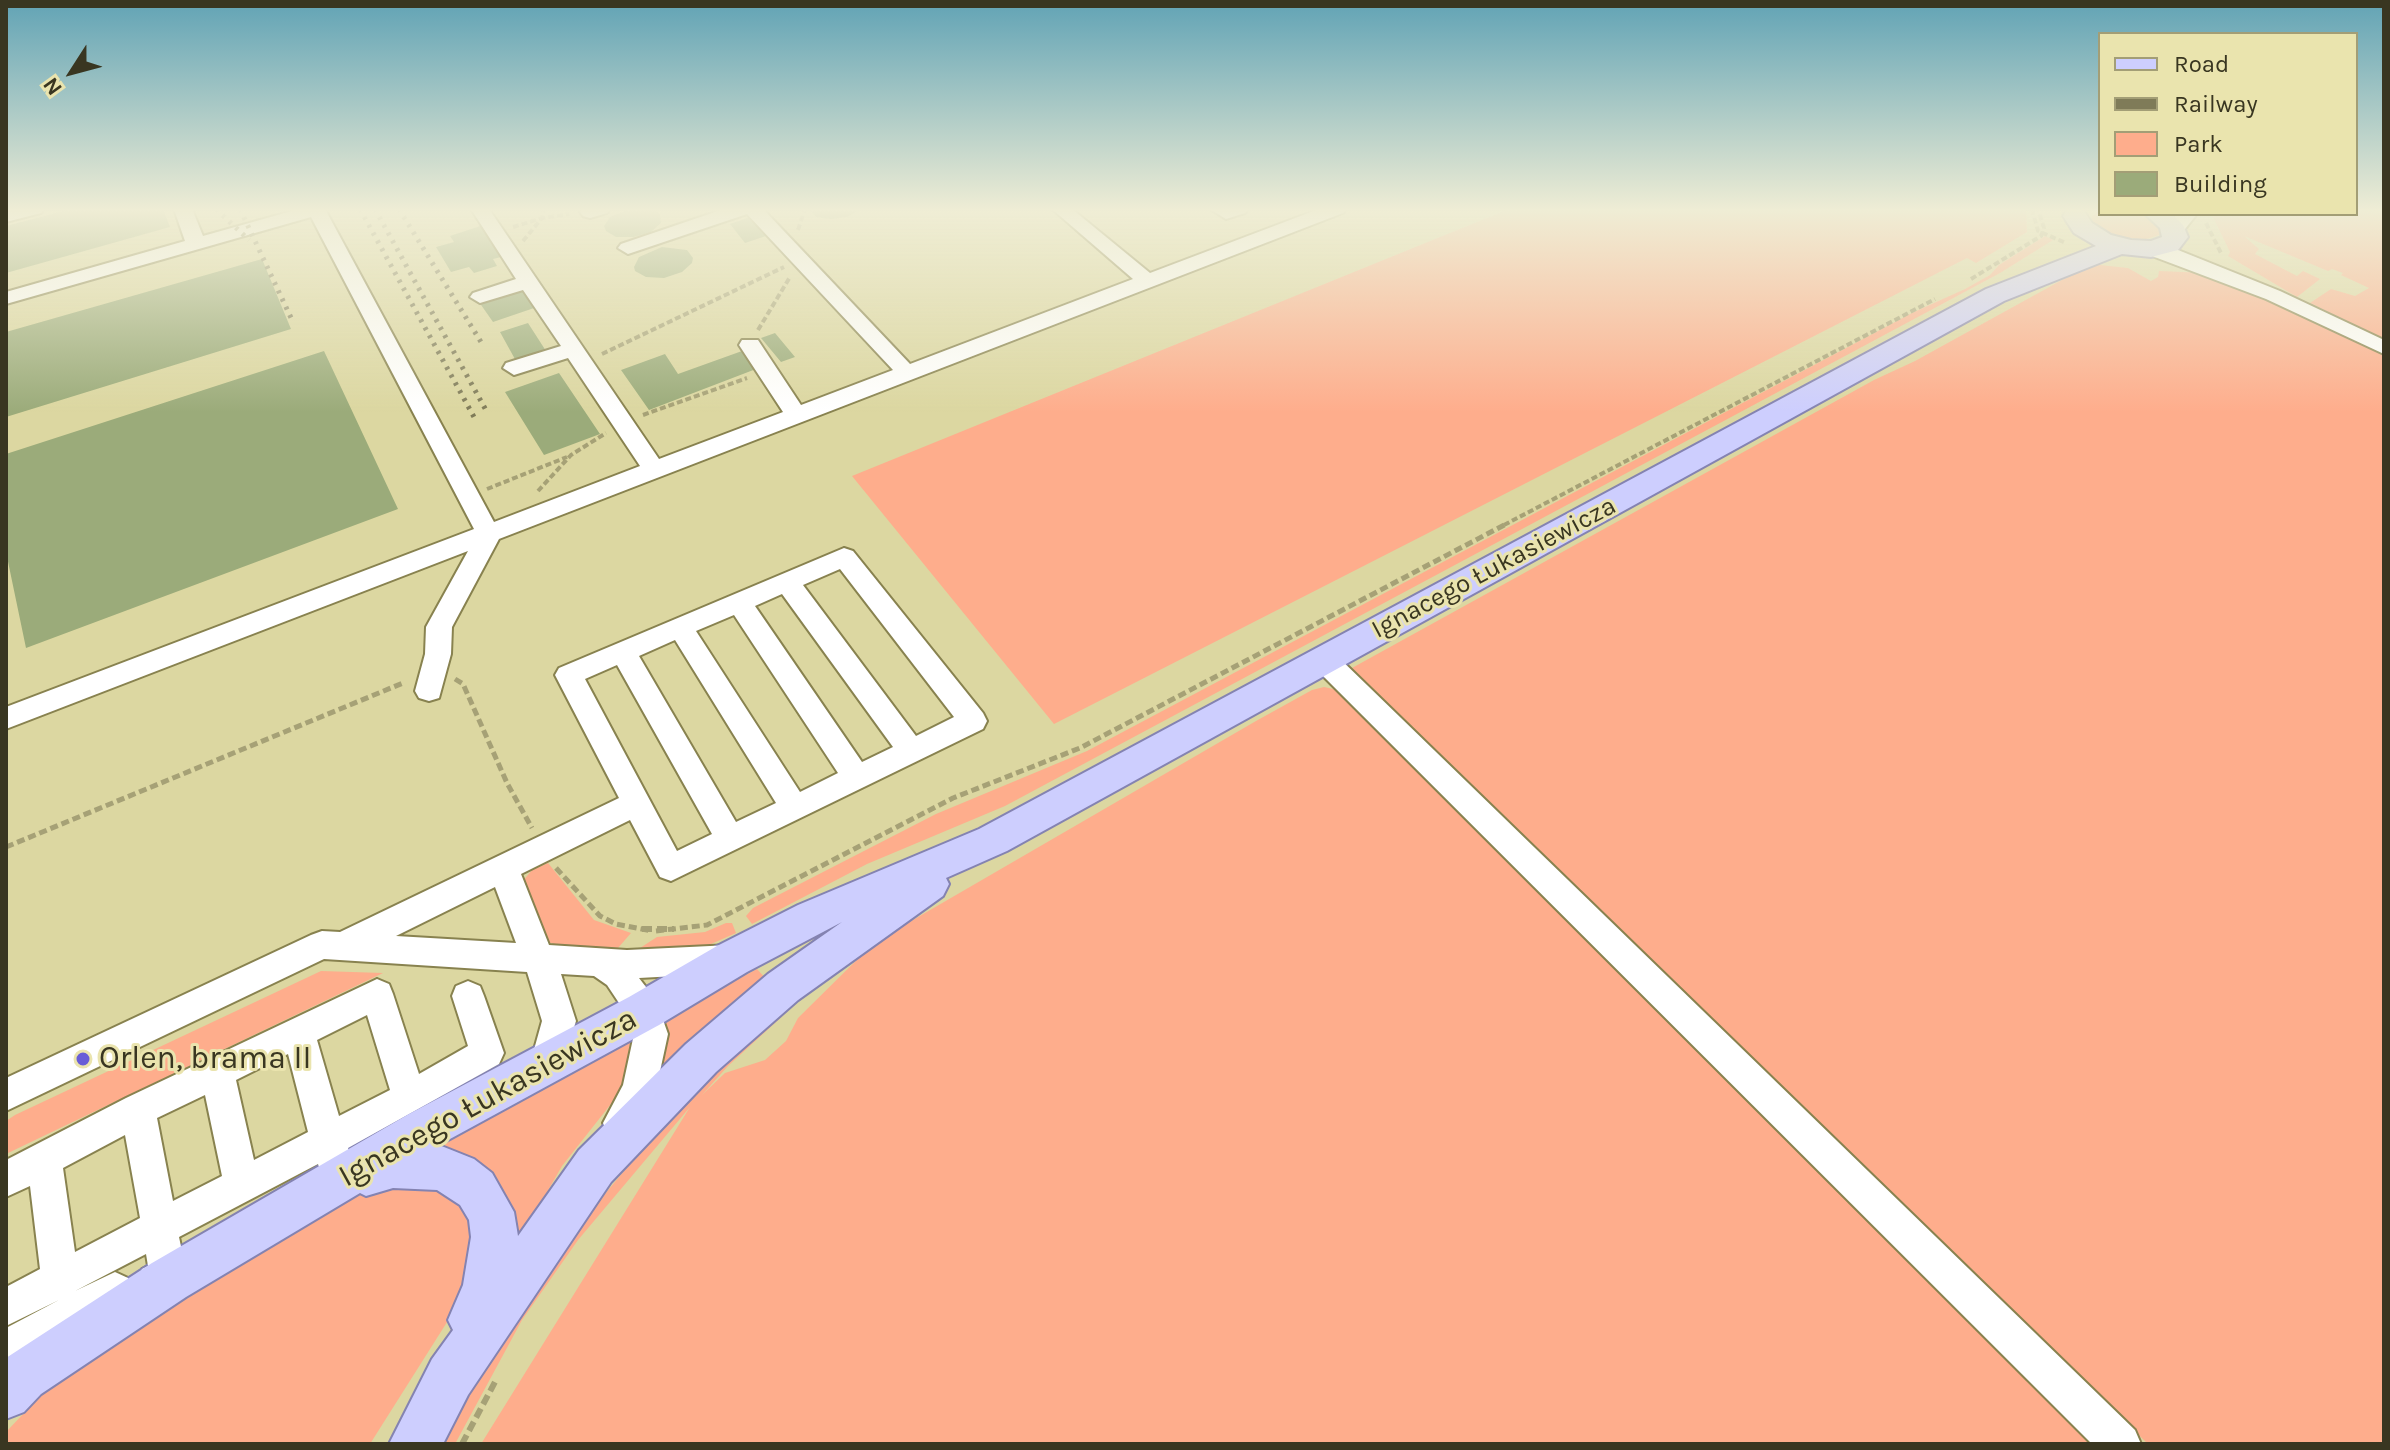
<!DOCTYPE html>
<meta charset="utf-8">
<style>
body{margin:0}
#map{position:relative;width:2390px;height:1450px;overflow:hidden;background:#dcd7a1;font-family:Karla,sans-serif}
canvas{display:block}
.frame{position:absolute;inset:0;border:8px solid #393621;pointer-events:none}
.legend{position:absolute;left:2098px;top:32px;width:260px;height:184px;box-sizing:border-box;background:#eae4ae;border:2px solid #a39e76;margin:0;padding:10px 14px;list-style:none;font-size:24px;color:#393621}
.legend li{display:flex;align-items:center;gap:16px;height:40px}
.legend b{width:40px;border:2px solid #a39e76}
.north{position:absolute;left:32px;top:32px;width:80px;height:80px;-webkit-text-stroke:6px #eae4ae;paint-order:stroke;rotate:234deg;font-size:22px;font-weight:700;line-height:32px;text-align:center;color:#393621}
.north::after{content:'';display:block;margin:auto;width:28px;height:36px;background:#393621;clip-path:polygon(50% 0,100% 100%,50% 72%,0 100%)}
</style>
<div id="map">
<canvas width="2390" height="1450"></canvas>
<div class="frame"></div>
<ul class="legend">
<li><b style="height:10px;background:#cdcefe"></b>Road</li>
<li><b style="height:10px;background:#7f7b58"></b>Railway</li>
<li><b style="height:22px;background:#fead8c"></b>Park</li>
<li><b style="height:22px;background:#9bab7a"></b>Building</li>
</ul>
<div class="north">N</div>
</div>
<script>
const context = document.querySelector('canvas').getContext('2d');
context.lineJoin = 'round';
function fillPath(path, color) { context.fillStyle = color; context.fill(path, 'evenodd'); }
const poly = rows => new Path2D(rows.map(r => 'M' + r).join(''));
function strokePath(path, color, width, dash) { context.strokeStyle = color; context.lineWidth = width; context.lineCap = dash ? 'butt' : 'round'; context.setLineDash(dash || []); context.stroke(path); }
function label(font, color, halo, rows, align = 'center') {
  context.font = font + ' Karla,sans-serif'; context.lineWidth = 6; context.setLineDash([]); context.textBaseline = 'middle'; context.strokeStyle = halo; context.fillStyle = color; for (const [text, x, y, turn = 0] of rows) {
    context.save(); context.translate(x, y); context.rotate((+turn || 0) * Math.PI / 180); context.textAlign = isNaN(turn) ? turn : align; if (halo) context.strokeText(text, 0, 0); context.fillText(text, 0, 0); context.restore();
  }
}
const green = poly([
 [1509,209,2026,209,2027,232,1976,263,1967,258,1054,724,852,476],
 [2356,209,2384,209,2384,340,2310,303,2331,289,2355,296,2369,288,2341,275,2343,273,2332,269,2328,271,2244,236,2259,249,2255,254,2297,276,2303,271,2320,279,2297,297,2228,256,2230,252,2213,217,2218,214,2356,214],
 [2100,210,2100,214,2144,214,2159,226,2159,235,2146,239,2113,238,2099,230,2092,220,2092,216],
 [2045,236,2053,240,2000,273,1005,806,867,864,752,924,746,916,753,908,936,814,1087,751,1912,313,1965,289,1990,275,1999,265],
 [2091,264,2128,268,2151,281,2158,277,2159,271,2207,273,2384,354,2384,1444,2148,1444,1352,668,1874,380,1915,361],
 [1324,687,1338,690,2109,1444,481,1444,690,1107,578,1240,522,1320,455,1444,442,1444,519,1306,569,1237,679,1105,788,1001,789,1010,728,1066,702,1095,725,1073,765,1060,786,1041,798,1018,875,942,1256,721,1312,690],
 [548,863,594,920,631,933,618,948,557,945,545,941,522,882,532,870],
 [726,923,732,923,736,933,702,948,678,950,640,948,657,937,705,932],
 [757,969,768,981,657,1072,660,1020],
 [321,971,383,973,6,1154,6,1121,15,1115],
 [631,1040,633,1045,625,1081,618,1095,562,1166,515,1248,434,1147],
 [360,1184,435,1184,460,1201,475,1228,461,1300,370,1444,6,1444,6,1432,46,1390,194,1291,255,1257]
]);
const building = poly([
 [71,209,163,209,170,227,6,273,6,226],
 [630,209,656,211,660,214,661,223,651,232,634,237,616,237,606,231,604,226,610,217],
 [810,209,861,209,847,217,831,219,816,217],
 [750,217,769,235,745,243,730,224],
 [480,226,505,256,493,259,497,266,474,273,469,267,451,272,436,247,454,242,450,236],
 [662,247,687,250,693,258,692,263,682,272,664,278,646,277,635,271,634,267,639,257],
 [262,259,291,329,6,417,6,332],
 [522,287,537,307,493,322,479,302],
 [528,323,546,351,516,361,500,332],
 [775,333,795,357,781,362,761,338],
 [324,351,398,509,26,648,6,552,6,454],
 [742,351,756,369,649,410,621,370,665,354,678,374],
 [559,373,600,434,544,455,505,392]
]);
const pathFar2 = poly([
 [2032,209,2038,231,2066,243],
 [2206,223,2221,253],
 [513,227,542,218,543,209],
 [798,230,805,209],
 [523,241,542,218,569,214],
 [1971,279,2041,236,2044,228,2038,209],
 [758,330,790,277],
 [602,354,784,267],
 [643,415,747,378],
 [487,489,567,457],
 [538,491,571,455,606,433],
 [1504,525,1935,299]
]);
const pathFar1 = poly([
 [455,679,463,684,507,783,532,828],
 [6,847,403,683],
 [556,868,600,916,616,924,652,931],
 [656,931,707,925,953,798,1080,748,1508,523]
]);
const path = poly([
 [642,929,674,929],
 [462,1444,495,1382]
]);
const minor = poly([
 [12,209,44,209,41,213,6,222,6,210,12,209],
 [174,209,192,209,203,236,299,209,325,209,494,522,640,466,568,358,514,375,503,368,506,363,561,346,523,290,480,303,470,297,473,293,516,279,471,209,489,209,659,459,783,412,739,345,742,340,758,340,801,405,893,370,747,214,628,254,618,248,621,244,724,209,763,209,910,364,1133,279,1052,209,1072,209,1150,273,1319,209,1346,209,1343,213,499,539,452,627,451,654,439,698,429,701,419,698,415,691,425,654,426,627,468,551,6,729,6,707,474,529,311,217,6,304,6,292,185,241,174,209],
 [583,209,610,209,607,213,590,218,583,216,580,212,583,209],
 [1210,209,1248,209,1245,213,1226,219,1210,209],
 [2177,214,2197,214,2181,234,2167,234,2164,230,2177,214],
 [2151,243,2178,250,2280,291,2384,340,2384,354,2266,299,2144,253,2141,249,2151,243],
 [844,548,853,551,983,713,987,721,983,729,671,881,660,877,630,820,521,874,549,945,627,950,731,945,742,949,747,959,742,969,731,973,639,978,656,1000,668,1034,656,1090,632,1135,620,1140,608,1135,603,1123,623,1085,634,1034,629,1018,607,985,594,976,561,974,576,1021,559,1075,547,1080,535,1075,530,1064,542,1021,527,972,324,959,6,1111,6,1078,311,935,322,931,340,932,619,798,555,675,559,668,844,548],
 [840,569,954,717,916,736,803,585,840,569],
 [782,594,893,747,862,762,755,606,782,594],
 [734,615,838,773,800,792,696,631,734,615],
 [675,640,776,803,736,822,639,656,675,640],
 [617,665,712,834,677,851,585,679,617,665],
 [495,887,516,943,396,936,495,887],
 [1324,650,1334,653,2135,1430,2141,1444,2092,1444,1314,667,1311,660,1314,653,1324,650],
 [377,979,389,984,393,994,419,1074,468,1046,452,996,456,986,468,981,480,986,484,996,504,1053,499,1064,348,1148,351,1158,346,1170,333,1175,320,1170,318,1164,179,1237,188,1280,182,1293,155,1301,142,1295,136,1282,142,1269,148,1266,146,1254,75,1291,115,1272,128,1278,134,1291,128,1304,6,1368,6,1328,59,1300,6,1326,6,1287,40,1269,30,1186,6,1197,6,1160,126,1098,377,979],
 [367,1015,390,1090,339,1116,317,1040,367,1015],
 [288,1054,308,1132,254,1160,236,1080,288,1054],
 [205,1095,222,1176,173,1201,157,1118,205,1095],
 [125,1135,140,1218,75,1252,63,1168,125,1135]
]);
const major = poly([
 [2076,209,2084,211,2092,223,2111,235,2131,240,2151,241,2162,237,2160,228,2145,214,2172,214,2183,225,2188,237,2178,250,2151,257,2122,254,2004,301,1007,851,946,878,949,884,943,896,798,1000,716,1072,611,1182,468,1395,443,1444,389,1444,432,1359,453,1330,448,1320,463,1285,471,1237,469,1220,460,1205,437,1190,393,1188,366,1196,360,1193,186,1297,41,1394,24,1412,6,1419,6,1358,152,1263,409,1114,629,997,717,946,798,905,979,829,1986,289,2096,246,2074,233,2063,216,2066,211,2076,209],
 [842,922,768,974,686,1044,579,1150,518,1236,514,1212,492,1173,474,1159,439,1145,659,1025,747,972,842,922]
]);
const rail = poly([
 [216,209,249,240],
 [240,209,293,322],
 [360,209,474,417],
 [375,209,487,412],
 [399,209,481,342]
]);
const markers = [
 [83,1059,8,"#685dd7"]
];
const streetNames = [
 ["Ignacego Łukasiewicza",1494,568,-28]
];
const nearPoinames = [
 ["Orlen, brama II",99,1059]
];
const nearStreetnames = [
 ["Ignacego Łukasiewicza",488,1098,-29]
];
fillPath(green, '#fead8c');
fillPath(building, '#9bab7a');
strokePath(minor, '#88824f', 4);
strokePath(major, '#8483b1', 4);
strokePath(pathFar2, '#a6a176', 4, [6, 3]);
strokePath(pathFar1, '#a6a176', 5, [8, 4]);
strokePath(path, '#a6a176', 6, [10, 5]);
fillPath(minor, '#fff');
fillPath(major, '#cdcefe');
strokePath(rail, '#7f7b58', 5, [3, 6]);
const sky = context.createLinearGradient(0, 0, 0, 412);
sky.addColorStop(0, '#61a3b5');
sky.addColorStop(0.51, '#efedd5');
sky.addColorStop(1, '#efedd500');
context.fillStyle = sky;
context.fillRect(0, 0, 2390, 412);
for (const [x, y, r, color] of markers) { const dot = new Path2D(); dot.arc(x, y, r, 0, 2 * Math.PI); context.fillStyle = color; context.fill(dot); strokePath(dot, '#eae4ae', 3); }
label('26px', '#393621', '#eae4ae', streetNames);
label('32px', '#393621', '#eae4ae', nearPoinames, 'left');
label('32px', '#393621', '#eae4ae', nearStreetnames);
</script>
